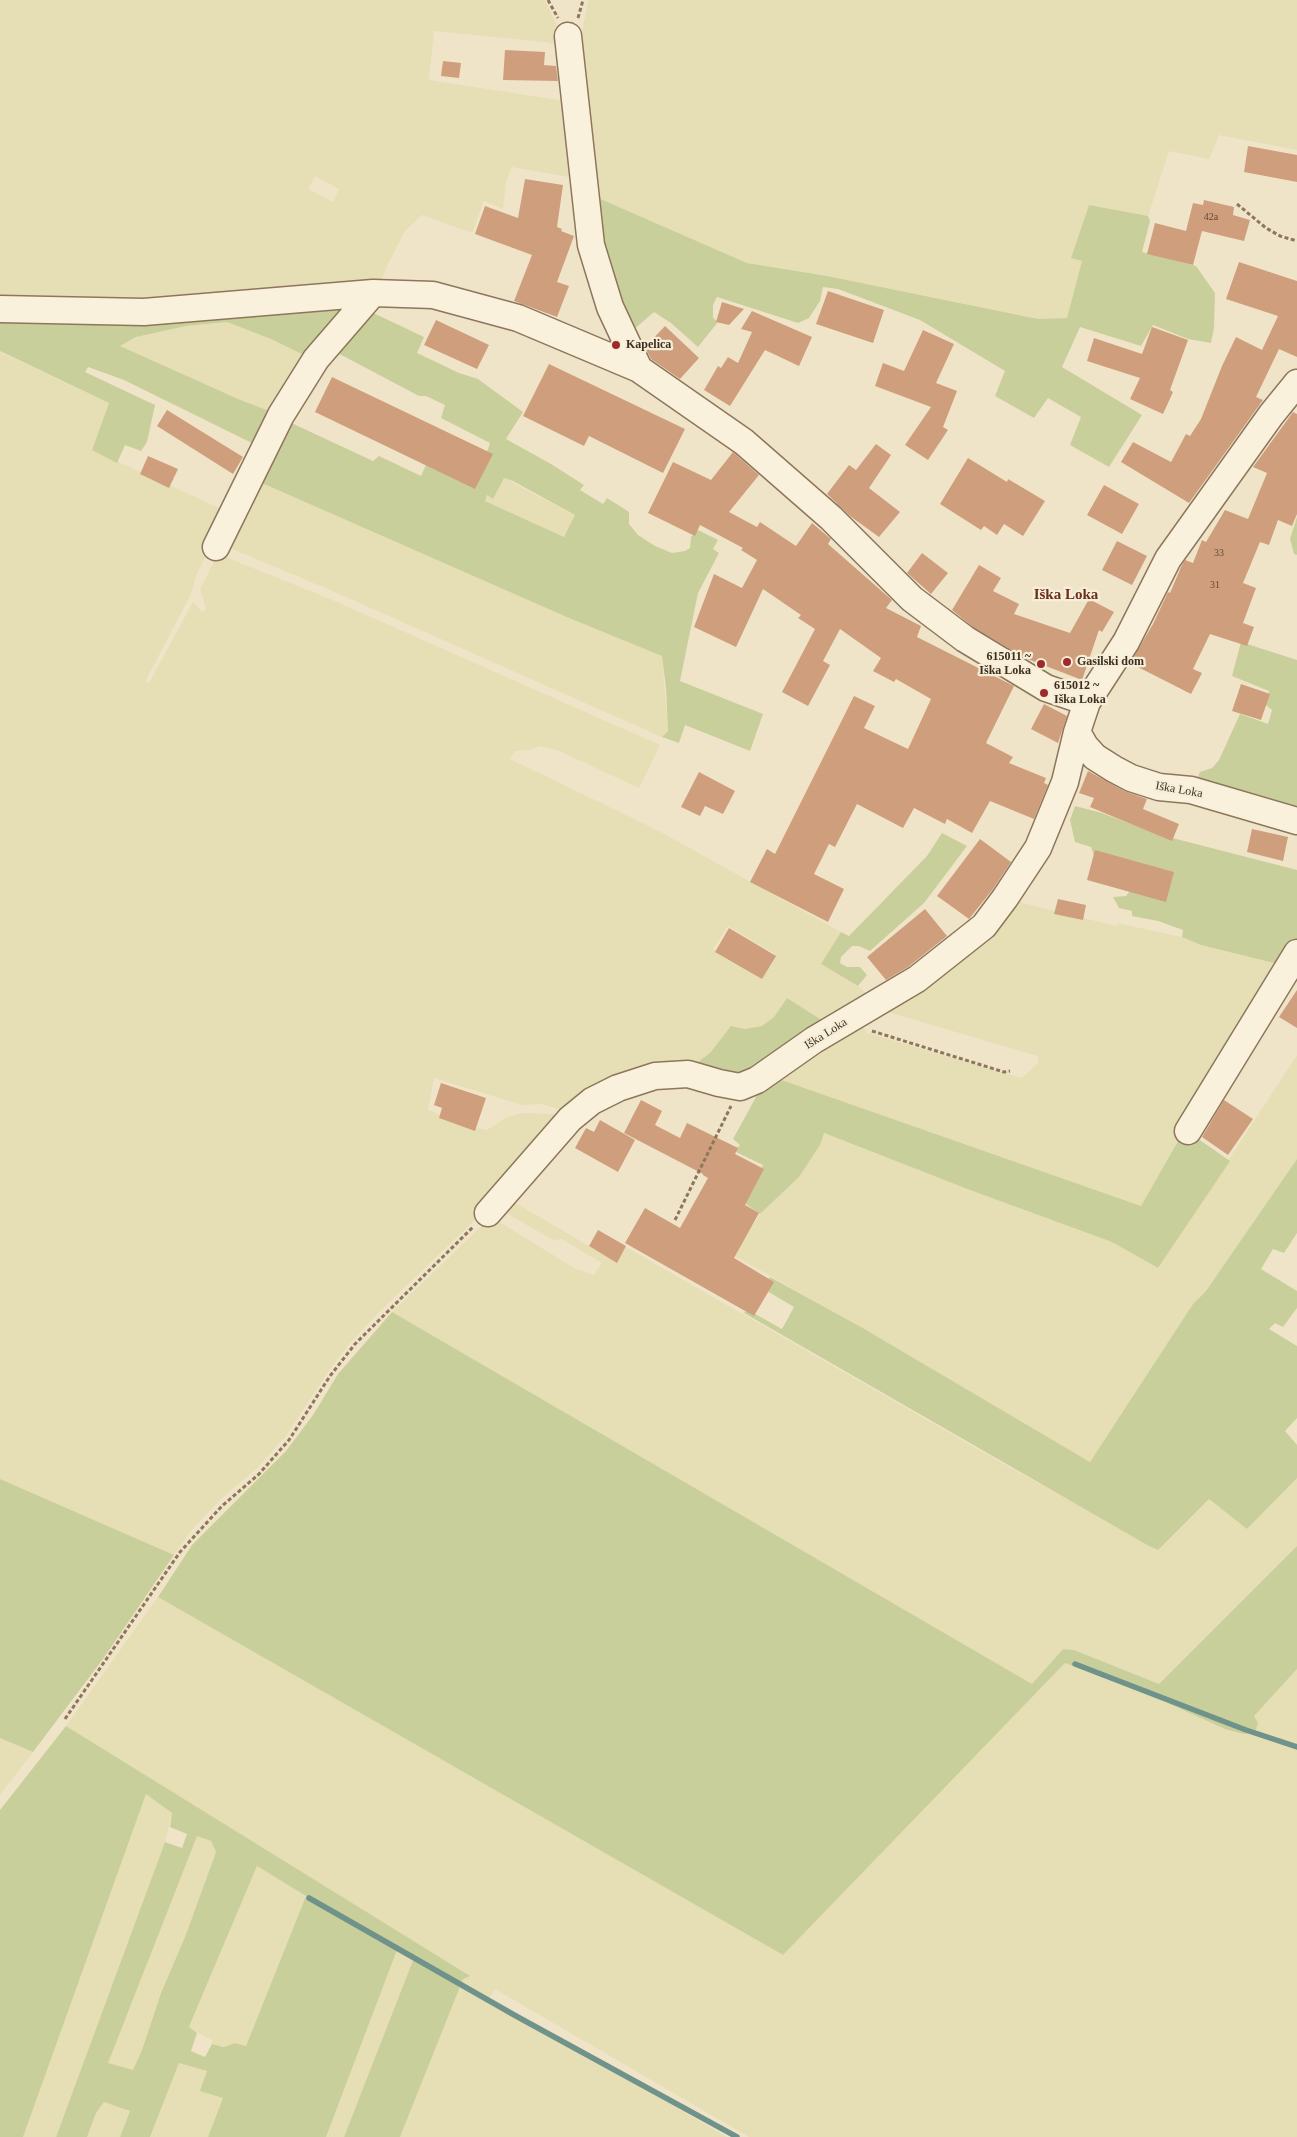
<!DOCTYPE html>
<meta charset="utf-8">
<style>
body{margin:0}
canvas{display:block;background:#f0e4c8}
</style>
<canvas width="1297" height="2137"></canvas>
<script>
const context = document.querySelector('canvas').getContext('2d');
context.lineJoin = 'round';
function fillPath(path, color) { context.fillStyle = color; context.fill(path, 'evenodd'); }
const poly = rows => new Path2D(rows.map(r => 'M' + r).join(''));
function strokePath(path, color, width, dash) { context.strokeStyle = color; context.lineWidth = width; context.lineCap = dash ? 'butt' : 'round'; context.setLineDash(dash || []); context.stroke(path); }
function label(font, color, halo, rows, align = 'center') {
  context.font = font + ' "Times New Roman",serif'; context.lineWidth = 4.5; context.setLineDash([]); context.textBaseline = 'middle'; context.strokeStyle = halo; context.fillStyle = color; for (const [text, x, y, turn = 0] of rows) {
    context.save(); context.translate(x, y); context.rotate((+turn || 0) * Math.PI / 180); context.textAlign = isNaN(turn) ? turn : align; if (halo) context.strokeText(text, 0, 0); context.fillText(text, 0, 0); context.restore();
  }
}
const farmland = poly([
 [0,0,545,0,561,35,553,44,545,42,434,31,429,80,571,102,580,179,512,167,506,182,503,209,484,201,472,233,422,215,405,231,388,264,382,279,377,284,218,300,0,300],
 [315,176,339,189,333,202,308,189],
 [588,0,1297,0,1297,150,1219,135,1209,159,1169,151,1148,216,1089,205,1071,258,1082,261,1067,318,1038,319,827,276,747,263,589,194,578,54],
 [227,322,271,339,310,358,277,414,238,399,119,347,136,337,186,326],
 [0,352,109,403,92,450,230,513,221,524,196,576,191,594,145,682,149,683,193,602,201,611,204,612,206,608,200,589,218,554,330,599,660,745,639,788,557,750,539,746,531,750,515,751,510,759,657,830,841,932,821,964,858,986,873,999,828,1024,787,998,774,1017,762,1026,745,1029,731,1026,710,1053,691,1067,564,1111,542,1104,522,1105,434,1078,428,1110,476,1128,487,1130,507,1117,522,1113,555,1114,564,1120,481,1214,380,1311,350,1343,330,1369,286,1436,258,1467,219,1501,191,1531,174,1555,0,1479],
 [728,926,775,954,762,976,713,949],
 [504,478,576,516,564,537,485,501,487,495,493,498],
 [255,480,569,618,662,656,668,731,662,737,330,590,230,548,226,542],
 [1010,900,1116,926,1117,923,1182,937,1201,945,1282,965,1214,1076,1141,1206,773,1077,857,1021,868,1033,1022,1078,1039,1062,1037,1056,878,1009],
 [1297,1055,1297,1159,1206,1291,1193,1304,1090,1462,861,1327,733,1255,760,1214,799,1177,820,1145,823,1133,970,1190,1112,1242,1158,1268],
 [514,1202,616,1262,626,1247,1009,1467,1158,1549,1209,1499,1247,1529,1297,1478,1297,1546,1159,1684,1074,1650,1032,1684,392,1312,491,1217,576,1269,594,1275,602,1263,562,1239,553,1240,506,1213],
 [158,1597,783,1955,1065,1663,1165,1702,1225,1729,1253,1716,1297,1669,1297,2137,749,2137,495,1989,489,1999,727,2137,400,2137,463,1978,469,1976,66,1726],
 [0,1738,33,1752,0,1795],
 [146,1794,172,1813,165,1842,56,2137,23,2137],
 [197,1835,211,1841,216,1852,185,1937,161,1993,142,2050,133,2070,107,2063],
 [257,1866,306,1896,246,2046,235,2043,218,2047,212,2044,212,2040,189,2028],
 [397,1950,415,1957,344,2137,326,2137],
 [179,2063,207,2071,223,2098,208,2137,150,2137],
 [104,2102,130,2111,120,2137,87,2137,96,2113]
]);
const green = poly([
 [589,194,747,263,827,276,1038,319,1067,318,1082,261,1071,258,1089,205,1148,216,1150,221,1142,252,1196,266,1215,293,1214,328,1211,343,1188,339,1153,325,1141,346,1080,327,1062,367,1142,415,1109,467,1070,445,1081,417,1048,398,1034,418,995,396,1005,371,920,320,838,289,823,287,820,301,809,318,798,323,717,297,713,305,713,318,718,322,698,347,671,323,654,312,632,331,624,321],
 [349,303,310,358,271,339,227,322,186,326,136,337,120,346,238,399,277,414,262,448,124,380,88,367,85,372,155,405,147,442,141,451,125,445,117,463,92,450,109,403,0,351,0,318],
 [365,309,424,337,417,353,459,373,478,379,523,412,506,439,551,464,584,485,580,490,603,504,607,498,629,512,629,524,638,535,655,546,672,553,685,551,690,548,691,537,698,530,718,540,713,549,719,553,698,593,680,681,763,714,750,751,685,725,679,743,662,737,668,731,666,688,662,656,569,618,255,480,285,420,373,461,379,456,421,476,426,465,483,464,490,443,441,418,445,405,426,396,419,396,330,349],
 [504,478,513,481,575,515,564,537,485,501,487,495,493,499],
 [1297,517,1297,555,1294,554,1290,539],
 [1241,642,1297,660,1297,811,1199,785,1198,777,1200,772,1212,768,1219,760,1240,714,1268,724,1272,710,1266,705,1269,691,1232,676],
 [1075,806,1102,813,1157,834,1297,870,1297,942,1282,965,1201,945,1182,937,1183,930,1158,921,1132,916,1132,911,1119,908,1113,897,1126,896,1133,887,1094,856,1091,847,1075,842,1070,820],
 [942,833,967,846,924,903,870,951,859,946,852,946,841,957,840,963,847,967,860,967,867,975,858,986,821,964,841,932,849,936,927,856],
 [787,998,828,1024,746,1077,691,1067,710,1053,731,1026,745,1029,762,1026,774,1017],
 [773,1077,1141,1206,1182,1134,1197,1138,1230,1161,1158,1268,1112,1242,970,1190,824,1133,820,1145,799,1177,760,1214,743,1202,763,1165,734,1151,740,1145,733,1139,763,1084],
 [1297,1159,1297,1233,1284,1253,1273,1249,1261,1269,1297,1291,1297,1308,1283,1327,1275,1323,1269,1329,1297,1346,1297,1418,1285,1431,1297,1445,1297,1478,1247,1529,1209,1499,1158,1550,1149,1546,744,1313,747,1310,750,1311,782,1329,794,1307,762,1288,770,1277,861,1327,1090,1462,1193,1304,1206,1291],
 [392,1312,1032,1684,1063,1649,1074,1650,1159,1684,1297,1546,1297,1669,1254,1716,1258,1723,1255,1732,1244,1734,1225,1729,1165,1702,1065,1663,783,1955,158,1597,192,1545,286,1451,313,1415,338,1374],
 [0,1479,174,1555,103,1659,33,1752,0,1738],
 [66,1726,470,1976,463,1979,400,2137,344,2137,414,1958,397,1950,326,2137,208,2137,223,2098,200,2091,207,2071,179,2063,150,2137,120,2137,130,2111,104,2102,96,2113,87,2137,56,2137,165,1842,182,1848,187,1834,170,1827,172,1813,146,1794,23,2137,0,2137,0,1810],
 [197,1836,211,1841,216,1852,185,1937,161,1993,142,2050,133,2070,108,2063],
 [257,1866,306,1896,246,2046,235,2043,223,2047,212,2044,205,2057,191,2051,197,2033,189,2027]
]);
const stream = poly([
 [1075,1664,1246,1730,1297,1747],
 [309,1898,516,2016,737,2137]
]);
const building = poly([
 [505,50,545,52,544,65,556,66,558,81,503,80],
 [443,61,461,63,459,78,441,76],
 [1248,146,1297,155,1297,182,1244,172],
 [525,179,563,185,557,227,562,229,561,231,574,236,557,282,569,286,557,317,514,301,532,255,475,234,485,206,518,218],
 [1204,200,1234,207,1233,215,1250,220,1244,241,1202,231,1193,265,1147,254,1155,223,1186,231,1193,203,1203,205],
 [1239,262,1297,281,1297,357,1279,349,1256,397,1263,400,1189,503,1121,462,1133,442,1171,462,1186,434,1190,436,1201,419,1222,366,1236,337,1262,350,1278,316,1226,299],
 [828,291,884,310,873,343,816,324],
 [722,302,744,309,729,325,716,322],
 [752,311,812,337,799,366,765,350,730,406,704,390,718,366,721,368,728,357,738,363,752,332,741,329],
 [436,320,489,345,477,369,424,345],
 [665,326,699,358,680,379,651,359,645,347],
 [1152,327,1188,340,1170,390,1173,392,1163,414,1130,399,1140,378,1087,361,1094,338,1142,354],
 [923,330,954,344,936,383,957,391,943,427,948,430,928,460,905,445,931,407,875,386,883,363,904,371],
 [549,364,685,429,663,473,589,436,584,446,523,416],
 [332,377,493,454,475,489,315,412],
 [167,410,243,457,233,474,157,426],
 [1293,412,1297,414,1297,514,1292,526,1278,520,1269,545,1260,542,1243,583,1256,588,1243,623,1254,627,1247,646,1210,634,1193,669,1202,673,1191,694,1130,663,1153,624,1168,592,1170,593,1181,567,1185,560,1193,563,1202,540,1206,542,1225,510,1248,519,1267,473,1253,467],
 [876,444,891,455,869,488,900,512,879,537,850,516,827,494,849,465,856,470],
 [733,452,759,475,729,512,757,527,760,522,796,546,812,523,831,539,828,544,892,600,886,608,921,626,917,637,1014,686,986,743,1013,757,1009,763,1046,778,1044,783,1048,785,1034,819,990,801,972,833,947,819,945,824,914,808,903,828,857,804,835,847,829,844,814,874,844,889,828,922,750,882,767,849,775,854,854,696,875,706,864,728,908,749,931,699,896,679,894,682,873,671,881,658,840,629,823,661,830,665,808,706,782,692,815,629,798,618,801,615,763,589,736,647,694,627,714,574,742,588,757,560,741,550,743,548,700,525,695,536,648,513,673,462,711,480],
 [148,456,178,469,169,488,140,474],
 [968,458,1007,482,1008,479,1045,501,1023,536,1004,524,997,535,984,526,981,530,940,504],
 [1104,485,1139,504,1122,534,1087,515],
 [1117,541,1147,556,1132,585,1102,570],
 [922,553,948,573,931,594,907,573],
 [979,565,1001,578,993,591,1019,604,1014,614,1070,633,1089,599,1114,612,1102,632,1099,630,1082,680,1025,658,973,627,952,610],
 [1241,684,1270,694,1261,720,1232,711],
 [1044,704,1067,716,1058,743,1031,729],
 [1088,771,1124,791,1147,799,1143,809,1179,824,1172,841,1090,807,1094,798,1079,793],
 [699,772,735,791,723,814,705,806,700,816,681,807],
 [1252,829,1288,837,1283,861,1247,852],
 [980,839,1011,862,993,889,969,919,937,896],
 [1095,850,1174,872,1166,902,1087,880],
 [1058,899,1086,905,1083,920,1054,914],
 [925,909,947,936,908,967,886,980,867,957],
 [729,928,776,956,762,979,715,952],
 [1297,990,1297,1028,1279,1017],
 [441,1083,486,1098,475,1131,439,1118,442,1108,434,1105],
 [641,1100,662,1111,655,1125,680,1138,687,1123,738,1148,735,1154,764,1169,745,1205,759,1213,734,1258,774,1282,754,1316,625,1243,645,1208,680,1228,708,1178,703,1175,703,1174,624,1133],
 [1224,1100,1253,1119,1228,1155,1202,1137],
 [600,1120,635,1140,618,1172,575,1148,586,1128,594,1132],
 [598,1230,626,1246,617,1263,589,1246]
]);
const path = poly([
 [548,0,558,18],
 [578,18,583,0],
 [1237,204,1266,228,1280,236,1297,241],
 [872,1031,1004,1072,1010,1071],
 [675,1220,731,1106],
 [65,1719,180,1552,222,1506,259,1474,289,1440,330,1376,355,1344,473,1227]
]);
const minor = poly([
 [568,36,591,245,610,307,639,369],
 [0,309,144,312,373,293,433,295,518,318,639,369,744,442,831,518,912,599,965,639,1046,688,1087,702,1126,642,1168,559,1271,415,1297,383],
 [216,547,281,415,316,359,373,293],
 [1077,732,1085,746,1095,757,1114,769,1131,778,1159,787,1191,790,1297,821],
 [1188,1131,1297,953],
 [488,1213,570,1119,592,1101,618,1088,655,1076,688,1074,719,1083,740,1087,757,1080,814,1040,917,979,984,926,1005,898,1038,848,1065,782,1077,732,1087,702]
]);
const markers = [
 [616,345,5,"#9e2a2b"],
 [1067,662,5,"#9e2a2b"],
 [1041,664,5,"#9e2a2b"],
 [1044,693,5,"#9e2a2b"]
];
const numberNames = [
 ["42a",1211,217],
 ["33",1219,553],
 ["31",1215,585]
];
const poiNames = [
 ["Kapelica",626,345],
 ["615011 ~",1031,657,"right"],
 ["Iška Loka",1031,671,"right"],
 ["Gasilski dom",1077,662],
 ["615012 ~",1054,686],
 ["Iška Loka",1054,700]
];
const streetNames = [
 ["Iška Loka",1179,790,10],
 ["Iška Loka",826,1034,-32]
];
const quarterNames = [
 ["Iška Loka",1066,595]
];
fillPath(farmland, '#e6deb5');
fillPath(green, '#c9cf9b');
strokePath(stream, '#6f938a', 5.5);
fillPath(building, '#cf9f7d');
strokePath(minor, '#8d765c', 29);
strokePath(path, '#8d765c', 3, [4, 2.5]);
strokePath(minor, '#faf1dc', 26);
for (const [x, y, r, color] of markers) { const dot = new Path2D(); dot.arc(x, y, r, 0, 2 * Math.PI); context.fillStyle = color; context.fill(dot); strokePath(dot, '#f7eed8', 2); }
label('10px', '#624a37', null, numberNames);
label('bold 12px', '#3d2e20', '#f7eed8', poiNames, 'left');
label('12px', '#3d2e20', '#f7eed8', streetNames);
label('bold 15px', '#6b2e1e', '#f7eed8', quarterNames);
</script>
